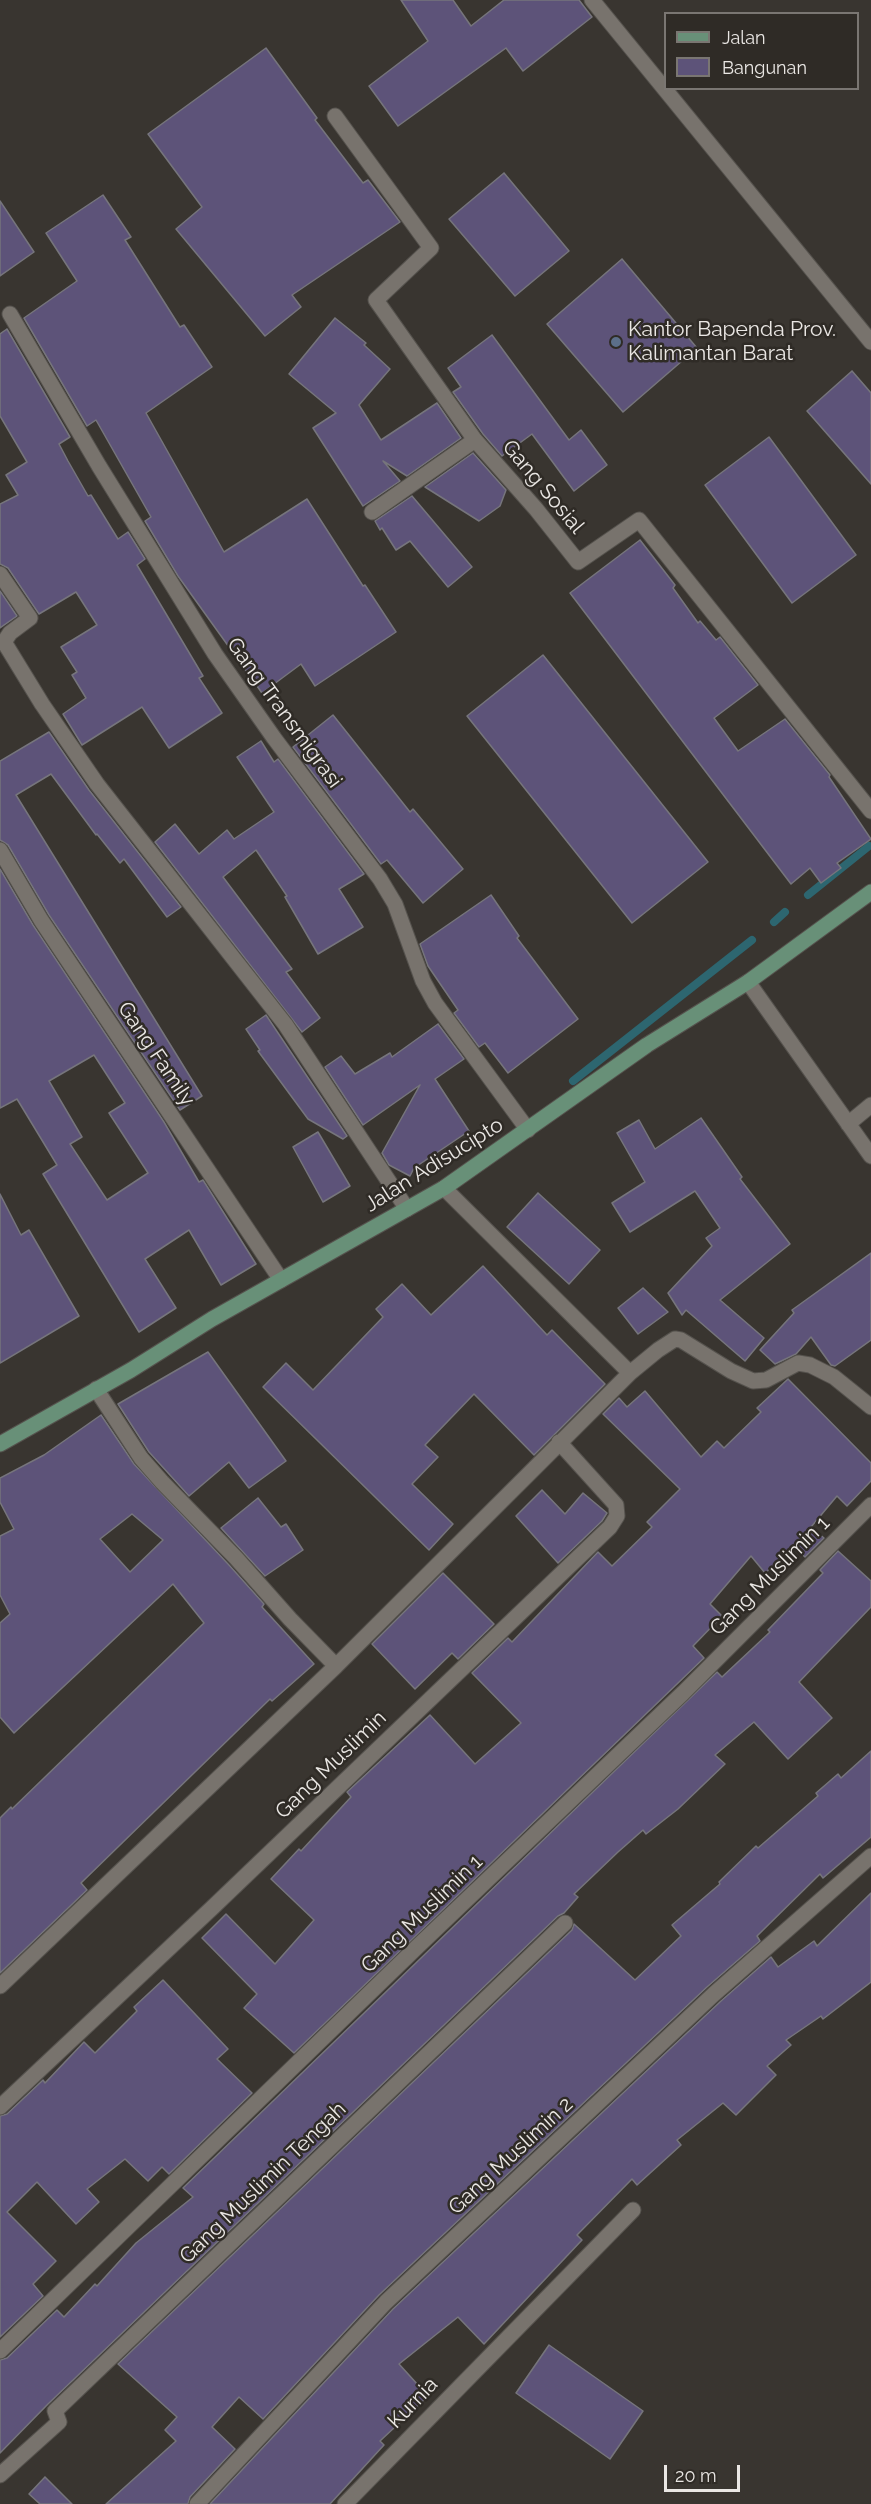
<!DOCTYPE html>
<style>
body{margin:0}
#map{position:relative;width:871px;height:2504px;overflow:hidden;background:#393530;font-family:Raleway,sans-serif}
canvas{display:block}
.legend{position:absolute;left:664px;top:12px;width:195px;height:78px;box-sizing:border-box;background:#2f2b26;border:2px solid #7a7672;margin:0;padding:8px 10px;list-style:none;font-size:18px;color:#eae7e4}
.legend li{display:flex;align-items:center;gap:12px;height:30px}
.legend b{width:30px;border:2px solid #7a7672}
.scale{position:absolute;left:664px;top:2465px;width:76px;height:27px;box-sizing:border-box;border:3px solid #eae7e4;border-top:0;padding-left:8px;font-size:18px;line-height:21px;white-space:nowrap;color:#eae7e4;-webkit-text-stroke:4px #2f2b26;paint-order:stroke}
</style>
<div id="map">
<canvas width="871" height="2504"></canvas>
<ul class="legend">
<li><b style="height:8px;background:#689078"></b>Jalan</li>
<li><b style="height:16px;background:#5d5379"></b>Bangunan</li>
</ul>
<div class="scale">20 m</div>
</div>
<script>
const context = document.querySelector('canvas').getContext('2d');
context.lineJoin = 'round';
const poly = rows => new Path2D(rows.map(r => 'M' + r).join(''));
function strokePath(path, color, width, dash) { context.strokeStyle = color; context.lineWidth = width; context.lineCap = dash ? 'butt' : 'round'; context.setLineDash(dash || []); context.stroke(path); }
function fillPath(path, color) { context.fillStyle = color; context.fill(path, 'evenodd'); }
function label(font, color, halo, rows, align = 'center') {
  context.font = font + ' Raleway,sans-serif'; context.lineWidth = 5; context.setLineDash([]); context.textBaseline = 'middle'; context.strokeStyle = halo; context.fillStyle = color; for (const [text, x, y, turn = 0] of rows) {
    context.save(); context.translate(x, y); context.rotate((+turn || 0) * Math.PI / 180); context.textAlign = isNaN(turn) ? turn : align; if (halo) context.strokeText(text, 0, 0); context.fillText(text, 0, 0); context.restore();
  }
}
const stream = poly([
 [808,895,869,846],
 [774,922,785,912],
 [573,1081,752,940]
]);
const building = poly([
 [401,0,453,0,471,26,504,0,579,0,592,17,523,71,506,48,398,126,369,86,428,41,401,0],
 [266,48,317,118,315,120,363,183,368,180,400,222,292,295,301,307,265,336,176,229,202,207,148,134,266,48],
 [504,173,569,251,515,296,449,219,504,173],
 [103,195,131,237,125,240,180,327,184,325,212,367,146,413,224,552,307,499,363,586,365,585,396,632,315,686,301,664,262,693,178,576,145,521,151,517,96,420,87,426,24,318,77,281,46,233,103,195],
 [0,201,34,252,0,276,0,201],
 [622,259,697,348,623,412,547,324,622,259],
 [335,318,366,343,364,345,390,369,359,405,381,440,437,403,461,438,407,476,383,461,400,481,363,506,313,428,336,413,289,374,335,318],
 [7,329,70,437,59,444,68,461,88,496,91,495,118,539,128,532,145,559,137,565,203,676,199,678,222,713,169,748,142,707,82,745,63,714,86,698,72,675,77,672,61,647,97,625,76,592,39,614,8,568,0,564,0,504,18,495,6,475,27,462,0,416,0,334,7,329],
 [492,335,569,440,581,430,607,465,574,491,532,434,502,456,483,434,453,392,461,387,448,368,492,335],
 [852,371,871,393,871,484,807,411,852,371],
 [769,437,856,555,792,603,705,485,769,437],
 [473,453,506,490,500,506,479,521,425,487,473,453],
 [412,496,472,567,448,587,410,541,396,550,382,528,380,530,375,521,412,496],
 [640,540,675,585,673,588,698,623,700,621,716,640,720,637,758,685,714,718,738,751,785,719,830,775,829,777,871,839,837,863,841,868,821,883,810,868,791,884,570,593,640,540],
 [0,591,17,616,0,628,0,591],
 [543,655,708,862,632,923,467,716,543,655],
 [333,715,410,812,413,809,463,869,423,903,387,860,381,864,293,747,333,715],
 [49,732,89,790,181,907,167,917,124,859,120,863,97,834,96,835,51,774,16,795,202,1096,180,1110,49,915,8,845,0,840,0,761,49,732],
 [261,741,274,762,278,759,364,874,339,889,363,927,318,954,285,897,287,896,256,850,223,877,292,969,286,972,320,1018,302,1032,155,842,175,824,199,854,227,830,234,839,274,812,237,757,261,741],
 [0,869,33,925,164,1122,199,1182,203,1180,256,1264,221,1285,189,1230,145,1259,176,1308,139,1332,43,1174,57,1165,17,1099,0,1108,0,869],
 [94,1055,125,1103,109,1113,148,1173,107,1200,70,1144,82,1137,49,1081,94,1055],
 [491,895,519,936,517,938,578,1019,508,1073,485,1043,479,1047,454,1013,458,1010,428,966,420,944,491,895],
 [266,1015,347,1136,343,1139,308,1119,258,1051,260,1050,246,1029,266,1015],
 [438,1024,464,1059,435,1079,469,1131,414,1168,410,1176,389,1165,382,1153,420,1085,363,1125,325,1067,341,1056,355,1074,390,1053,392,1057,438,1024],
 [701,1118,742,1177,740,1179,790,1244,720,1300,764,1338,745,1361,686,1310,682,1315,668,1293,712,1246,706,1238,720,1228,695,1191,630,1232,612,1203,645,1182,617,1133,639,1120,655,1149,701,1118],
 [318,1132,350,1186,323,1202,293,1147,318,1132],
 [538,1193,600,1250,569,1284,507,1227,538,1193],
 [0,1194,21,1235,29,1230,79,1316,0,1363,0,1194],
 [871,1253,871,1340,835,1366,831,1365,811,1337,796,1354,775,1364,760,1350,794,1313,792,1310,871,1253],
 [483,1266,547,1335,552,1330,605,1384,534,1455,474,1394,425,1445,438,1457,412,1484,453,1524,429,1550,263,1387,286,1363,313,1390,383,1317,376,1309,402,1284,431,1315,483,1266],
 [643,1288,668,1312,638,1334,618,1308,643,1288],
 [208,1352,286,1461,249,1488,229,1462,189,1496,149,1452,118,1404,208,1352],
 [788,1379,871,1463,871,1481,847,1506,837,1496,811,1527,824,1538,805,1557,795,1548,765,1573,751,1556,710,1604,722,1616,693,1646,704,1658,294,2053,244,2008,257,1994,202,1938,226,1914,275,1964,314,1920,271,1879,299,1849,301,1851,351,1797,347,1792,430,1715,475,1764,521,1723,472,1673,508,1638,512,1642,598,1552,612,1566,652,1527,647,1522,680,1489,603,1414,619,1398,627,1407,645,1391,701,1457,717,1441,724,1448,761,1412,757,1408,788,1379],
 [101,1415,134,1464,229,1565,264,1604,262,1607,314,1664,272,1701,270,1699,81,1883,87,1890,0,1973,0,1818,11,1807,12,1809,204,1623,173,1584,14,1733,0,1717,0,1623,10,1614,0,1595,0,1536,14,1529,0,1502,0,1478,44,1455,101,1415],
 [132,1514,163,1540,130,1572,100,1539,132,1514],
 [542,1490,565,1514,583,1493,607,1513,602,1521,558,1563,516,1516,542,1490],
 [258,1498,281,1527,286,1524,303,1550,265,1576,221,1528,258,1498],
 [838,1551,871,1581,871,1607,799,1682,832,1718,788,1759,754,1722,715,1755,725,1764,678,1809,646,1834,643,1830,618,1852,574,1894,578,1897,564,1913,558,1916,48,2404,0,2453,0,2360,7,2358,57,2310,64,2317,95,2284,97,2286,136,2243,193,2197,183,2188,717,1672,722,1677,770,1632,768,1630,823,1573,820,1570,838,1551],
 [443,1573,494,1624,458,1659,452,1653,415,1689,372,1644,443,1573],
 [871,1751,871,1837,823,1878,820,1874,757,1936,760,1941,707,1987,379,2295,263,2419,239,2397,212,2427,235,2449,190,2497,188,2504,106,2504,176,2441,165,2430,177,2417,118,2364,572,1930,574,1924,635,1980,681,1936,672,1925,720,1884,719,1882,756,1846,758,1848,818,1796,816,1793,838,1774,841,1778,871,1751],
 [871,1893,871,1982,823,2019,821,2016,786,2040,791,2045,767,2066,776,2075,736,2115,723,2103,677,2140,681,2145,637,2185,632,2179,577,2235,582,2240,484,2344,458,2317,399,2364,428,2396,380,2441,384,2445,330,2504,210,2504,393,2309,721,2001,771,1957,778,1967,814,1941,817,1946,871,1893],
 [163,1980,228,2049,217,2059,252,2093,169,2174,162,2167,148,2181,125,2159,87,2189,99,2202,76,2224,37,2182,7,2212,56,2261,33,2284,43,2296,0,2337,0,2116,7,2114,43,2080,45,2083,84,2042,95,2053,137,2011,134,2007,163,1980],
 [549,2345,643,2411,610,2459,516,2393,549,2345],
 [45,2477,72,2504,40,2504,29,2494,45,2477]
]);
const street = poly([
 [592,0,871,342],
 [335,116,431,248,376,300,475,440,536,509,578,562,639,520,871,811],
 [10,314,99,466,215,654,274,738,380,879,395,904,423,981,435,1003,528,1130],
 [372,512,475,440],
 [0,574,30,618,10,633,4,642,42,704,97,784,285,1024,407,1209],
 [0,850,41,920,281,1280],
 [748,982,871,1156],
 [848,1124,871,1105],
 [630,1373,658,1350,675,1339,681,1340,731,1371,753,1381,766,1380,798,1363,810,1365,834,1377,871,1407],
 [96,1389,141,1458,162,1482,236,1558,290,1619,336,1666],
 [0,1986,336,1666,630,1373,444,1188],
 [0,2107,212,1908,610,1527,617,1516,616,1505,559,1442],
 [0,2351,417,1947,683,1693,871,1505],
 [0,2475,59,2422,55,2411,565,1923],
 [197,2504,386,2302,714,1994,871,1856],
 [345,2504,633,2210]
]);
const secondary = poly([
 [0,1444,131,1370,212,1319,444,1188,647,1045,748,982,871,892]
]);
const markers = [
 [616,342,6,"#5c6f8a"]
];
const poiNames = [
 ["Kantor Bapenda Prov.",628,330],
 ["Kalimantan Barat",628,354]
];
const streetNames = [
 ["Gang Sosial",543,487,50],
 ["Gang Transmigrasi",284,713,54],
 ["Gang Family",156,1054,56],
 ["Jalan Adisucipto",434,1165,-32],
 ["Gang Muslimin 1",770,1576,-45],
 ["Gang Muslimin",331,1765,-44],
 ["Gang Muslimin 1",422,1914,-44],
 ["Gang Muslimin 2",511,2156,-43],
 ["Gang Muslimin Tengah",263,2183,-44],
 ["Kurnia",413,2403,-46]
];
strokePath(stream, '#2d6670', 8);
fillPath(building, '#5d5379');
strokePath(building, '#76757c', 1.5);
strokePath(street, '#55524d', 17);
strokePath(secondary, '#55524d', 17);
strokePath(street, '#78736d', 15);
strokePath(secondary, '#689078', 15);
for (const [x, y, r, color] of markers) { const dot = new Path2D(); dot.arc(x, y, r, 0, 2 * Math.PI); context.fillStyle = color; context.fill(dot); strokePath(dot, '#2f2b26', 2); }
label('21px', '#eae7e4', '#2f2b26', poiNames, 'left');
label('21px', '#eae7e4', '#2f2b26', streetNames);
</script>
